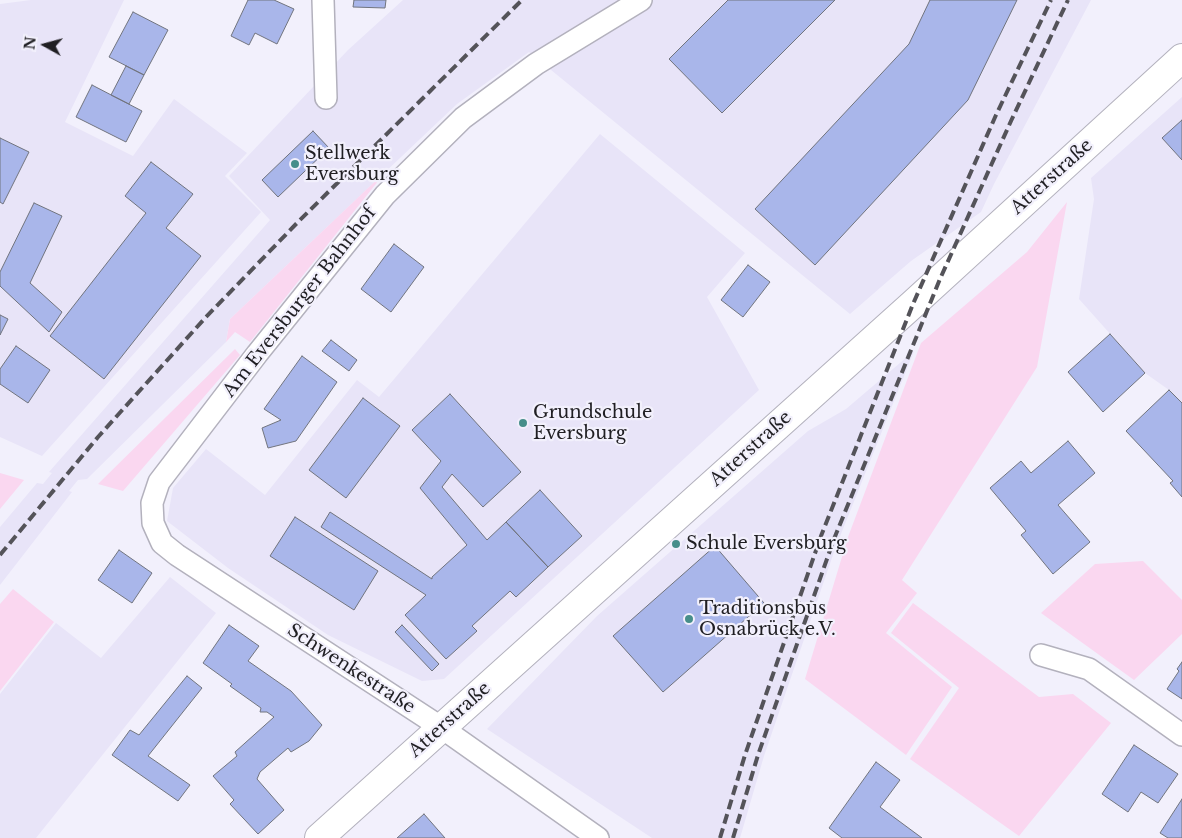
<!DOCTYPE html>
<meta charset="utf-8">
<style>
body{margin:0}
#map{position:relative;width:1182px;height:838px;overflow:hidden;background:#f2f0fc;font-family:"Libre Baskerville",serif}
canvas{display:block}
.north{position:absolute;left:20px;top:20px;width:50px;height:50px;-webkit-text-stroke:4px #f2f0fc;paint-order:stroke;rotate:277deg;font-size:14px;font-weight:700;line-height:20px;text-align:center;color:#201f23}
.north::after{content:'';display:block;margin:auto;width:18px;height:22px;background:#201f23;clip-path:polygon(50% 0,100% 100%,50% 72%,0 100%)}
</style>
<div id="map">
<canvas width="1182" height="838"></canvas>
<div class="north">N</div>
</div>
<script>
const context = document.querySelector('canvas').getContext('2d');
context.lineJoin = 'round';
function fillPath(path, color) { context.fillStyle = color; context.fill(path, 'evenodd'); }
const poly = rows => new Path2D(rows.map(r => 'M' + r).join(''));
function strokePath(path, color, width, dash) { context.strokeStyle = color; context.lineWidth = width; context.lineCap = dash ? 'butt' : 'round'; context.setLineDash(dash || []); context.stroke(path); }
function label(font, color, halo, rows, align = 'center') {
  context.font = font + ' "Libre Baskerville",serif'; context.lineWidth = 4.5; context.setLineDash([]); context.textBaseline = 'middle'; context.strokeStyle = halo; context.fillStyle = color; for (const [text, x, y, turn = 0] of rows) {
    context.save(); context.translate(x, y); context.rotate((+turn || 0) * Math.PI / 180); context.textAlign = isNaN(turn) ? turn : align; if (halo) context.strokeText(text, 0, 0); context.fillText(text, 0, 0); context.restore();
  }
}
const built = poly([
 [31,0,124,0,65,122,133,156,174,99,247,153,225,176,261,212,42,456,0,437,0,4],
 [403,0,1091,0,994,184,981,212,911,261,850,314,529,52,457,104,230,319,226,342,87,479,78,480,69,491,72,492,0,585,0,527,37,483,43,484,52,473,49,472,270,220,229,176,348,50],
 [1182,97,1182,403,1169,390,1145,373,1079,299,1094,199,1091,178],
 [600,134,745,253,707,297,759,390,444,679,422,681,328,635,228,568,167,521,173,488,206,449,265,495,357,380,379,397],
 [914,351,835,549,764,756,740,838,652,838,487,729,597,616,808,431,846,409],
 [170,577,216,613,36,838,0,838,0,694,56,623,101,658]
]);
const green = poly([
 [387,170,250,342,235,332,226,342,230,319],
 [1067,202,1037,367,902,580,917,593,886,633,952,687,906,755,805,679,848,537,921,343,1027,252],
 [235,349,240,355,123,491,98,484],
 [0,473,24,480,0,509],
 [1143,561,1182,600,1182,634,1134,680,1041,613,1095,564],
 [13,589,54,622,0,691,0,604],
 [913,603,1039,697,1073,694,1111,723,1019,836,910,759,959,688,891,633]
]);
const building = poly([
 [248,0,274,0,294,9,277,44,255,33,249,45,231,36,248,0],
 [354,0,386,0,385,8,353,7,354,0],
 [728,0,835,0,722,113,669,59,728,0],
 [930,0,1017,0,968,100,815,265,755,209,909,44,930,0],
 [133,12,168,30,144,75,109,57,133,12],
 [126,66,144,75,129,104,111,95,126,66],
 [92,85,142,111,126,142,76,117,92,85],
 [1182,120,1182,160,1162,138,1182,120],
 [313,131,329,148,278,197,262,180,313,131],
 [0,138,29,152,3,204,0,202,0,138],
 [151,162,193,194,166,228,201,256,104,379,50,336,146,213,125,196,151,162],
 [34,203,62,216,30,283,62,312,49,332,0,286,0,272,34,203],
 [394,244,424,267,391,312,361,289,394,244],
 [748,265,770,282,743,317,721,300,748,265],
 [0,315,8,319,0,335,0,315],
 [1110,334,1145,373,1103,412,1068,372,1110,334],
 [331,340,357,360,349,371,322,351,331,340],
 [16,346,50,370,28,403,0,384,0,369,16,346],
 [302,356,337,382,296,441,268,448,262,428,281,420,264,409,302,356],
 [1169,390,1182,403,1182,497,1170,483,1173,481,1126,431,1169,390],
 [450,394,521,472,483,507,452,474,442,487,487,540,506,522,548,567,516,597,510,591,472,626,477,631,446,659,405,615,426,595,321,527,330,512,432,579,432,577,467,545,420,488,441,461,412,430,450,394],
 [363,398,400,426,346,498,309,470,363,398],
 [1068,441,1095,473,1058,505,1090,542,1053,574,1021,535,1026,531,990,488,1021,461,1031,473,1068,441],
 [540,490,582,536,548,567,506,522,540,490],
 [295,517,378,571,354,610,270,556,295,517],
 [715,546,764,603,663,692,613,636,715,546],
 [119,550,152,573,132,603,98,580,119,550],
 [229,625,259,646,248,661,291,691,322,725,309,741,291,752,288,748,260,772,257,779,284,810,258,834,230,804,234,800,213,776,237,756,235,752,274,717,267,712,260,712,261,708,230,686,232,684,203,663,229,625],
 [402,625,439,664,432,671,395,632,402,625],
 [1182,662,1182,699,1167,689,1179,671,1177,669,1182,662],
 [187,676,202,688,148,756,190,785,178,801,112,755,130,730,139,735,187,676],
 [1134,745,1178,774,1158,803,1141,792,1128,812,1102,794,1134,745],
 [876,762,900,780,880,807,922,838,842,838,829,828,876,762],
 [1182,799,1182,838,1168,838,1160,833,1182,799],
 [424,814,445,838,397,838,424,814]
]);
const street = poly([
 [323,0,326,98],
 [1041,655,1089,669,1182,735],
 [598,838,442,728,177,555,162,543,153,523,152,503,159,482,257,354,385,195,463,118,536,64,641,0]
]);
const secondary = poly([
 [319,838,913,304,1182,58]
]);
const rail = poly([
 [0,555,98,437,206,317,298,222,522,0],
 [720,838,745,755,821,536,913,304,996,115,1051,0],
 [733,838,758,755,834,539,940,279,1011,121,1068,0]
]);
const markers = [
 [295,164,5,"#468e8a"],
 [523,423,5,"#468e8a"],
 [676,544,5,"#468e8a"],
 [689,619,5,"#468e8a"]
];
const poiNames = [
 ["Stellwerk",305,154],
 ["Eversburg",305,175],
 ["Grundschule",533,413],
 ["Eversburg",533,434],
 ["Schule Eversburg",686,544],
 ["Traditionsbus",699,609],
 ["Osnabrück e.V.",699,630]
];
const streetNames = [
 ["Atterstraße",1052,177,-42],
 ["Am Eversburger Bahnhof",300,302,-52],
 ["Atterstraße",751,449,-42],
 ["Schwenkestraße",351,669,33],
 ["Atterstraße",450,720,-42]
];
fillPath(built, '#e8e4f8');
fillPath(green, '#fad7f0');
fillPath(building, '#a9b6ea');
strokePath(building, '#71747e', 1);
strokePath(street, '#b3b1bd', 24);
strokePath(secondary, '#b3b1bd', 30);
strokePath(street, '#fff', 21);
strokePath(secondary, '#fff', 28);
strokePath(rail, '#545359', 4, [10, 5]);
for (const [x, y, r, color] of markers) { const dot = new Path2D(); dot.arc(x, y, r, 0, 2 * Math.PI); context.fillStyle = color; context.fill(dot); strokePath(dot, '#f2f0fc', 2); }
label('18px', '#201f23', '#f2f0fc', poiNames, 'left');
label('18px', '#201f23', '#f2f0fc', streetNames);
</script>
